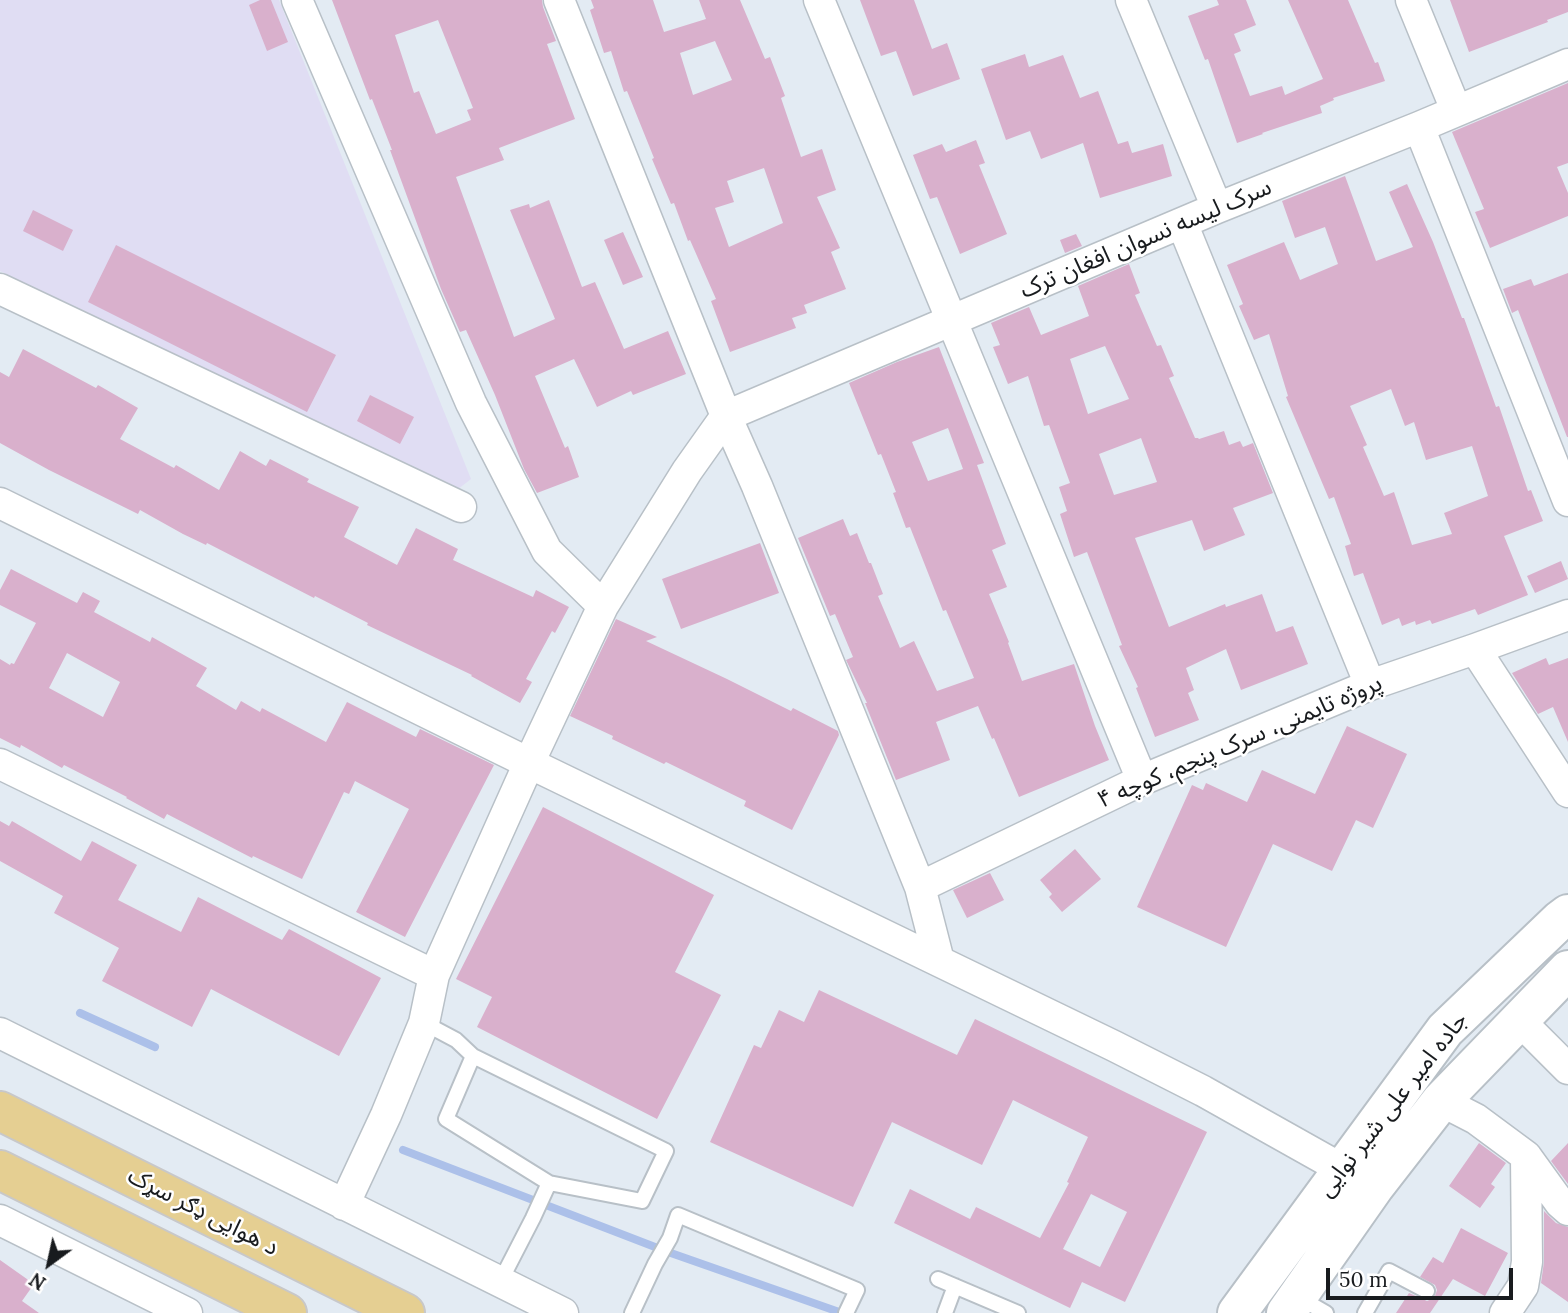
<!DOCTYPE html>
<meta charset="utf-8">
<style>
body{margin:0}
#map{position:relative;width:1568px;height:1313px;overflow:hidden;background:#e3ebf3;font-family:Lora,serif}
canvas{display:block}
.north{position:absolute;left:14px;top:1229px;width:70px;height:70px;-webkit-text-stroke:5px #fff;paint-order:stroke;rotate:213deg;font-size:19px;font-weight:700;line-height:28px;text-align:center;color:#181b1e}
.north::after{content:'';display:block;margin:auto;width:24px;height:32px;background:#181b1e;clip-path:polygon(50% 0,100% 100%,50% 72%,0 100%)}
.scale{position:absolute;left:1326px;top:1268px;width:187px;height:32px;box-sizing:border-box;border:4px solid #181b1e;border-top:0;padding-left:9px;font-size:21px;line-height:24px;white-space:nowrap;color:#181b1e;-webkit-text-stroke:5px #fff;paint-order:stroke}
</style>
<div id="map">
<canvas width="1568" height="1313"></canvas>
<div class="north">N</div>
<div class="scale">50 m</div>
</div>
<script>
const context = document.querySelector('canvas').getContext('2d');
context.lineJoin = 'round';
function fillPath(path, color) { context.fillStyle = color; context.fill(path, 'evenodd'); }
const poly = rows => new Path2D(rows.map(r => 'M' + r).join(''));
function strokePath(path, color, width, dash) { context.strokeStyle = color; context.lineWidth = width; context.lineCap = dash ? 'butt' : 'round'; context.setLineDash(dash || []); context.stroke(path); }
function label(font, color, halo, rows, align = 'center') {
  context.font = font + ' Lora,"Noto Sans Arabic",serif'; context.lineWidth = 5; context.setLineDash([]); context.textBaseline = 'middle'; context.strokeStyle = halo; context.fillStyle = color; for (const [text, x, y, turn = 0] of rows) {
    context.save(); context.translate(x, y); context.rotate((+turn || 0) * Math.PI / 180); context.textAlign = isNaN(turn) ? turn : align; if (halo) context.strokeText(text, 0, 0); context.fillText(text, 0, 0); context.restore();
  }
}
const education = poly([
 [0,0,279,0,471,479,453,493,0,271]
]);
const stream = poly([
 [80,1013,155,1047],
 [403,1150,668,1252,842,1313]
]);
const building = poly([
 [260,0,271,0,288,42,267,51,249,5],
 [332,0,542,0,543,7,556,41,547,44,575,119,499,148,504,160,456,177,514,337,555,319,510,210,529,204,530,208,549,200,582,287,595,282,624,349,668,331,686,374,633,395,631,391,597,407,574,359,535,376,565,448,568,446,579,477,537,493,524,469,495,395,466,330,460,332,441,289,390,150,392,150,372,99,370,100],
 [438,20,473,108,467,110,471,120,436,134,419,91,414,93,395,35],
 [591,0,653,0,664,32,706,19,699,0,740,0,765,59,770,57,785,96,781,98,801,157,822,149,836,190,817,197,840,248,831,252,846,289,804,305,807,313,792,318,796,328,730,352,711,301,716,299,690,240,688,241,674,203,671,204,652,159,654,158,627,91,624,92,611,51,604,53,590,10,594,8],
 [715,41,732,80,693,95,680,53],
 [764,168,783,223,729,247,715,208,734,202,727,181],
 [860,0,914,0,932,49,947,43,960,79,913,96,896,51,881,56],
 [1217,0,1246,0,1256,25,1234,34,1241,51,1234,54,1250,96,1282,86,1285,95,1323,79,1288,0,1348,0,1375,63,1378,62,1385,81,1333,98,1334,100,1320,106,1322,113,1262,133,1263,134,1237,143,1208,59,1205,60,1188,16,1219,5],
 [1450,0,1568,0,1568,12,1547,20,1548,22,1469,52],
 [1025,54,1029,67,1063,55,1080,98,1098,91,1118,144,1128,141,1132,153,1163,144,1172,176,1100,198,1083,143,1041,159,1030,131,1006,140,981,69],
 [1568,83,1568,163,1557,167,1568,193,1568,216,1490,248,1475,212,1484,209,1452,132],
 [976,140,985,163,979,165,1007,234,960,254,937,197,930,199,913,155,942,144,946,152],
 [1345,176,1376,261,1413,247,1389,192,1407,184,1433,242,1462,318,1464,318,1496,407,1499,406,1528,491,1531,490,1543,521,1504,536,1528,595,1478,615,1475,609,1432,624,1430,620,1416,625,1415,621,1402,626,1399,618,1382,625,1363,573,1354,576,1345,546,1351,544,1334,497,1329,499,1286,397,1288,396,1269,334,1254,340,1239,306,1243,304,1227,265,1284,242,1300,280,1338,264,1325,227,1295,238,1282,201],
 [1391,389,1405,426,1414,422,1426,460,1472,446,1488,496,1444,513,1452,534,1412,545,1394,492,1384,496,1363,447,1367,445,1350,406],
 [33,210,73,230,63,251,23,231],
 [623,232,643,277,623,285,604,240],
 [1076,234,1082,246,1065,253,1060,240],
 [116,245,336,355,307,412,88,302],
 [1129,264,1140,293,1135,295,1157,346,1161,345,1174,376,1169,378,1195,438,1198,438,1199,439,1224,431,1229,445,1240,441,1243,447,1253,443,1273,493,1233,508,1245,535,1204,551,1192,520,1135,538,1169,627,1225,604,1226,607,1262,594,1276,632,1293,626,1308,664,1241,690,1226,649,1186,668,1194,690,1188,693,1199,720,1155,737,1136,688,1138,687,1119,646,1122,645,1087,552,1074,557,1060,514,1067,511,1059,487,1070,483,1049,425,1044,426,1028,376,1008,384,993,347,1000,345,991,323,1029,307,1041,335,1089,316,1078,286],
 [1105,346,1129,399,1088,414,1070,359],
 [1141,438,1157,482,1114,495,1099,454],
 [1568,273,1568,437,1567,437,1518,310,1512,313,1503,289,1531,279,1534,286],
 [939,347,984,463,977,465,1006,544,992,550,1007,587,989,594,1009,642,1008,643,1022,681,1074,664,1095,726,1109,760,1019,797,994,738,992,739,978,706,936,722,950,760,896,780,865,703,867,703,846,660,853,657,835,614,830,616,798,538,843,519,850,536,857,533,869,563,871,563,883,594,878,596,900,648,914,641,937,691,974,678,946,610,943,611,910,527,906,528,893,493,896,492,881,454,878,455,849,383,897,362],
 [948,428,963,469,928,481,912,442],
 [23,349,96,388,98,385,138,408,120,439,174,468,176,465,219,490,240,451,266,466,270,459,309,479,307,482,359,507,344,537,397,565,416,528,458,549,453,560,533,597,536,590,569,607,555,633,552,631,526,679,532,682,520,703,471,676,472,675,367,625,368,623,315,596,314,598,207,543,206,545,183,534,140,510,138,514,49,470,0,443,0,372,9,377],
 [370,395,414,417,400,444,357,421],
 [760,543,779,593,681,629,662,579],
 [1561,561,1568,579,1535,593,1527,576],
 [11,569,77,603,83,592,100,601,94,612,150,642,152,637,207,668,196,686,236,710,241,701,260,712,262,708,326,742,347,702,416,737,420,729,494,765,405,937,356,912,409,809,355,781,349,794,344,792,302,879,253,856,252,858,167,814,164,819,126,798,127,797,64,765,62,768,21,745,20,748,0,738,0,659,10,665,11,663,14,664,36,623,0,605,0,590],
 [67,653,120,682,103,717,49,688],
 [616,619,657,637,646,641,727,679,791,711,793,708,838,731,839,735,792,830,744,806,746,801,666,762,664,764,612,739,613,736,570,716],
 [1546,658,1549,665,1568,658,1568,742,1553,707,1538,714,1512,673],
 [1347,726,1407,754,1373,828,1356,820,1332,871,1273,844,1226,947,1137,907,1192,785,1203,790,1206,783,1247,802,1262,770,1315,794],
 [543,807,714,895,675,972,721,995,657,1119,477,1027,492,997,456,979],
 [0,821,9,826,12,821,81,861,92,841,137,865,118,900,181,932,198,897,282,940,289,929,381,978,339,1056,211,989,192,1027,102,981,119,948,54,913,63,896,0,861],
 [1075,849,1101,879,1062,912,1049,897,1052,894,1040,880],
 [990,873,1004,900,967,918,953,890],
 [819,990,957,1055,975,1019,1207,1132,1125,1302,1082,1282,1070,1308,894,1223,910,1189,970,1219,976,1207,1040,1238,1069,1183,1067,1182,1088,1137,1013,1100,982,1165,892,1122,853,1207,710,1142,754,1045,761,1048,779,1010,804,1022],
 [1091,1194,1127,1212,1100,1267,1063,1249],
 [1479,1143,1506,1163,1491,1184,1495,1187,1480,1208,1449,1186],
 [1568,1143,1568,1184,1551,1161],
 [1544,1211,1556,1223,1568,1227,1568,1302,1541,1283,1544,1262],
 [1461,1228,1508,1253,1485,1296,1453,1279,1430,1313,1396,1313,1409,1293,1427,1301,1432,1299,1435,1296,1437,1290,1435,1285,1420,1277,1433,1257,1443,1263],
 [0,1260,34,1284,22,1301,39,1313,0,1313]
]);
const service = poly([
 [424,1023,456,1040,473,1056],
 [473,1056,666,1151,642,1201,549,1183,446,1119,473,1056],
 [938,1279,1018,1313],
 [500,1282,533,1218,549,1183],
 [1300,1298,1326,1313],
 [632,1313,655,1264,670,1238,678,1215,857,1290,846,1313],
 [945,1313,955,1286],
 [1365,1313,1389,1271,1427,1291]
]);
const minor = poly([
 [297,0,471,403,547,551,603,606],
 [559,0,726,416,757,486,920,887,939,961],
 [819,0,1142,780],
 [1131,0,1217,208],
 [1411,0,1456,110],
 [1419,127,1568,501],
 [1182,223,1370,685],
 [0,289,461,507],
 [0,503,529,763,1114,1046,1203,1091,1342,1169],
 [1475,649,1568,792],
 [0,764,434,975],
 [920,887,1142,780,1370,685,1475,649,1568,615],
 [1519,1020,1568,1069],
 [0,1033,563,1313],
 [1441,1101,1476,1119,1526,1156,1560,1203,1568,1210],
 [344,1205,386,1115,424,1023,434,975,529,763,603,606,687,471,726,416,1217,208,1419,127,1568,64],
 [0,1220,187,1313],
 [1505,1313,1523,1286,1527,1262,1526,1156]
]);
const secondary = poly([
 [1237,1313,1445,1030,1560,920,1568,914],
 [1286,1313,1375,1186,1441,1101,1568,970]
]);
const primary = poly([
 [0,1111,405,1313],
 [0,1170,287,1313]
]);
const streetNames = [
 ["سرک لیسه نسوان افغان‌ ترک",1146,239,-23],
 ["پروژه تایمنی، سرک پنجم، کوچه ۴",1240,742,-23],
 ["جاده امیر علی شیر نوایی",1393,1105,-52],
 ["د هوایی ډګر سړک",203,1212,27]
];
fillPath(education, '#e0ddf3');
strokePath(stream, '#acc0e9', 8);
fillPath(building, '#d9b0cc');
strokePath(service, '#b8c0c7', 18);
strokePath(minor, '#b8c0c7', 33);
strokePath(secondary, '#b8c0c7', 42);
strokePath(primary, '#c8c8c9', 42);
strokePath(service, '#fff', 14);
strokePath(minor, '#fff', 30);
strokePath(secondary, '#fff', 38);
strokePath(primary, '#e5cf92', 38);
label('24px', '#181b1e', '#fff', streetNames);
</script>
